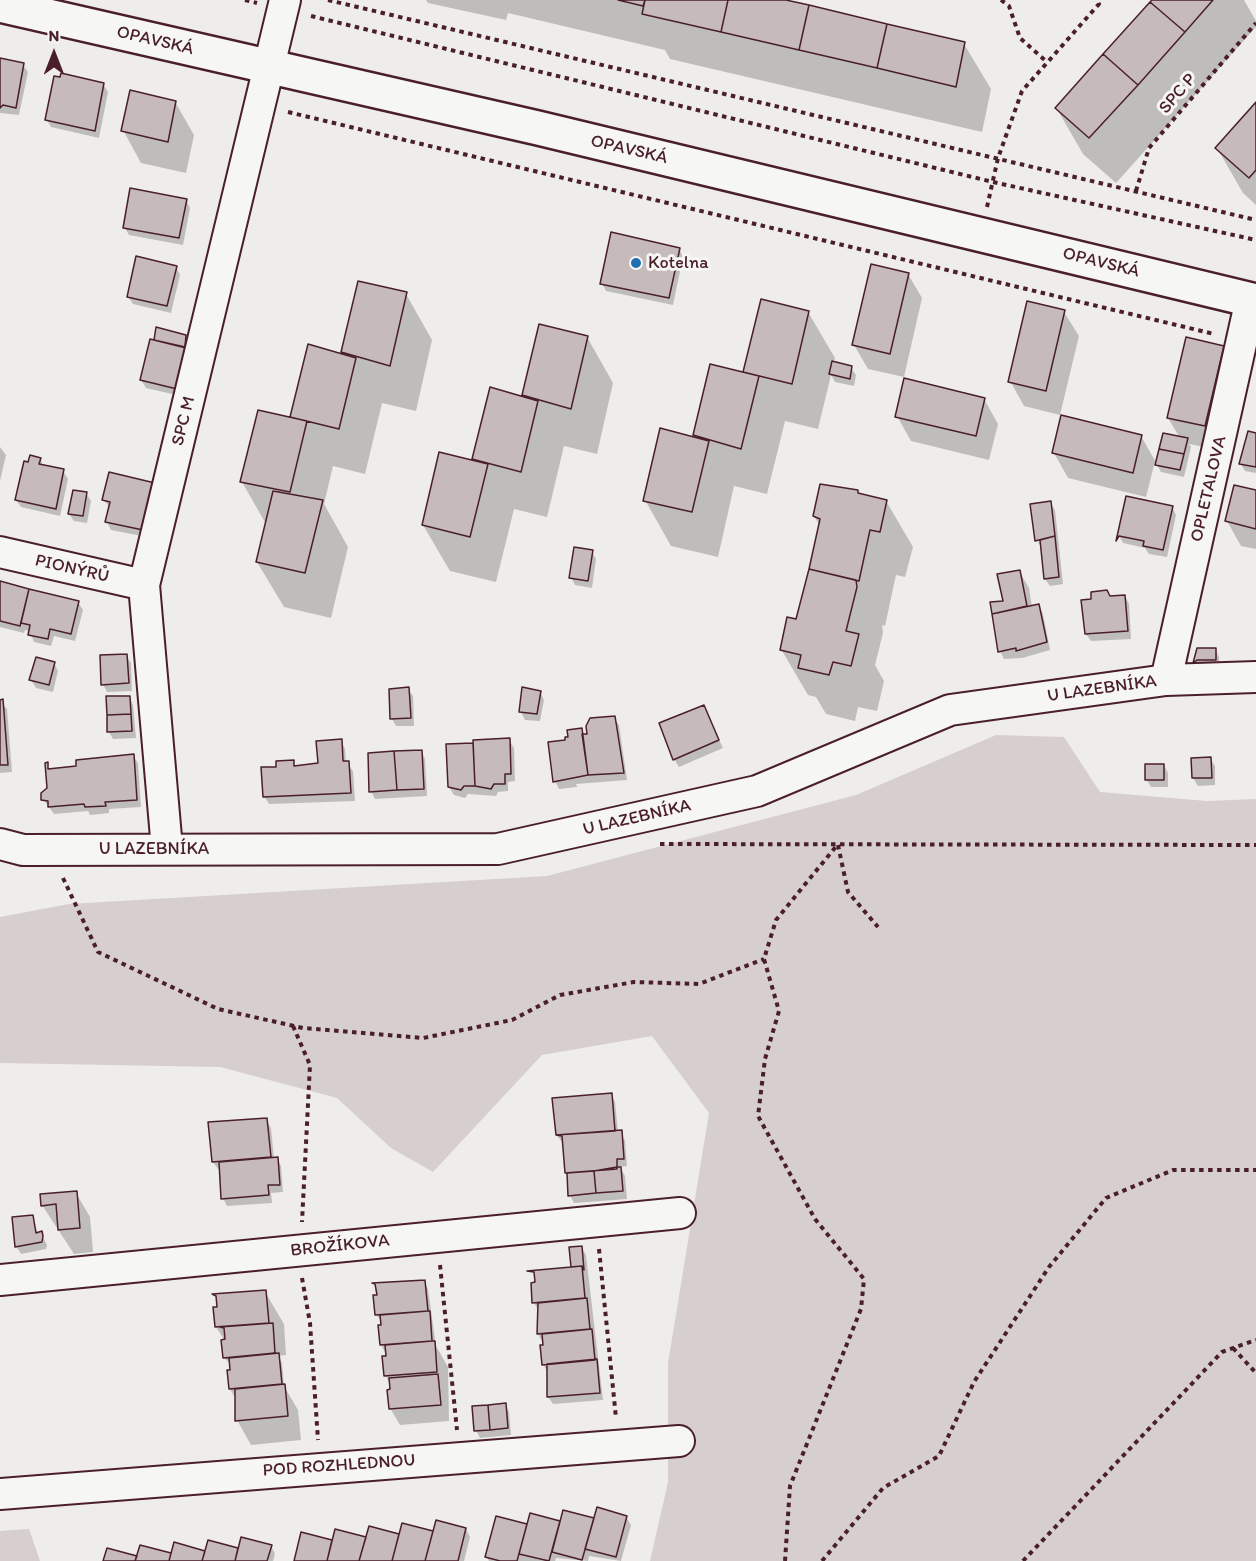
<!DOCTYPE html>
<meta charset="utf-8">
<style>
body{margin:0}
#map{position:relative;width:1256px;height:1561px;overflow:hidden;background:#efedea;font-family:Itim,sans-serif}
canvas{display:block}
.north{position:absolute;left:24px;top:24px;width:60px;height:60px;-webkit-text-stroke:4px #f6f6f2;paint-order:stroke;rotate:0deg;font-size:16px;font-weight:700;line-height:24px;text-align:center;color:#4a1f2b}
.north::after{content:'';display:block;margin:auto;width:21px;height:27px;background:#4a1f2b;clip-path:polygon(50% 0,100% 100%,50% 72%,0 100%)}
</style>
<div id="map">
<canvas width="1256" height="1561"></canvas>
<div class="north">N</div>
</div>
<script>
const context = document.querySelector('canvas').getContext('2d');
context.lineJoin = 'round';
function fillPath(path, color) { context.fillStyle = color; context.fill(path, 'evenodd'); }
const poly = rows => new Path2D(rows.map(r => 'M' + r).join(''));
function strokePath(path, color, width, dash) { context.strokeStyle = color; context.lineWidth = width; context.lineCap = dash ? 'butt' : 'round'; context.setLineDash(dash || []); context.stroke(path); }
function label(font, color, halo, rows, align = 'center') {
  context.font = font + ' Itim,sans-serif'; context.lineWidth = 6; context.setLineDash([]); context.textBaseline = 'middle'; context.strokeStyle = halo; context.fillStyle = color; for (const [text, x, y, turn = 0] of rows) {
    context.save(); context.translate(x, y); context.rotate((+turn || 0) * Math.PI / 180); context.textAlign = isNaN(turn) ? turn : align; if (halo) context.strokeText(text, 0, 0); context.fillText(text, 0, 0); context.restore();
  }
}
const green = poly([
 [996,735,1064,737,1100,792,1207,801,1256,799,1256,1561,650,1561,668,1482,668,1363,709,1113,652,1036,542,1055,433,1172,391,1148,337,1098,220,1067,0,1063,0,917,69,904,547,876,856,795],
 [29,1529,40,1561,0,1561,0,1531]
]);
const shadow = poly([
 [426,0,779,0,964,44,991,89,982,132,670,59,665,50,508,13,506,20,428,3],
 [1154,0,1244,0,1256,21,1256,27,1116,183,1083,154,1057,109],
 [0,60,23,65,28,72,19,115,0,113],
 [103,84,108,92,99,138,51,127,47,120],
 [175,102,194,135,186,173,141,163,123,130],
 [1256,104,1256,205,1243,193,1217,148],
 [186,200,190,208,183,245,129,235,125,228],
 [679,249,683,257,673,305,606,291,602,283],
 [176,267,180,275,171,313,133,304,128,296],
 [908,274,922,298,904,377,868,369,854,345],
 [359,283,406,294,432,340,416,411,382,403,365,474,333,466,324,504,348,547,331,618,284,607,257,562,266,524,242,482,292,419,309,346,342,354],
 [762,301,808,312,835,358,833,363,851,368,856,375,854,386,835,382,831,375,818,429,785,421,767,494,734,486,718,557,671,546,645,500,695,437,711,366,745,374],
 [1064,312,1079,336,1060,415,1024,406,1010,381],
 [540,325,587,337,613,383,597,454,564,446,547,517,514,509,496,582,450,571,423,525,473,461,491,389,523,397],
 [157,329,185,336,190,344,181,396,146,388,141,380],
 [1223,347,1237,372,1219,450,1189,444,1191,447,1184,477,1161,472,1155,461,1146,497,1068,478,1054,453,1141,436,1157,464,1180,438,1168,418],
 [984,399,998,424,989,460,911,441,897,416],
 [1256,434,1256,473,1245,471,1241,464],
 [0,447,6,455,0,481],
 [40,459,44,467,63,471,68,479,60,516,21,507,16,500,29,464],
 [110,474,147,537,111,530,107,522,110,508,104,500],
 [857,491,860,495,886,501,913,547,905,577,896,575,885,626,882,625,883,633,875,665,884,681,877,711,858,707,855,721,826,714,816,697,808,695,781,649,797,621,820,526,814,516],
 [1256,492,1256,549,1241,546,1227,521],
 [86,493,91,501,87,523,74,521,69,514],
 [1050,503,1055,510,1063,584,1050,586,1045,579,1042,548,1038,542,1050,539],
 [1172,507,1176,515,1167,557,1149,554,1145,548,1123,543,1119,536],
 [592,552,596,559,592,588,575,585,571,577],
 [1019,571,1029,588,1032,607,1039,606,1043,614,1050,650,1022,658,1004,659,1000,651,991,604,1005,603],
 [0,583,78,602,83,610,75,641,54,636,51,646,34,642,30,631,25,630,24,633,0,627],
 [1125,596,1129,604,1131,639,1091,641,1086,634,1093,600],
 [1198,649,1215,649,1219,657,1219,667,1199,669,1195,663],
 [126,655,131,663,132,691,107,692,103,684],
 [54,663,58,671,53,692,36,688,31,680],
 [408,689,413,696,414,726,396,726,392,719],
 [540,692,544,700,540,721,525,720,521,712],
 [129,697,133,705,136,738,113,739,109,732],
 [0,701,7,709,12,772,0,773],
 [707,714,723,748,679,767,674,759],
 [614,718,619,725,627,780,576,784,577,787,559,789,555,781,567,741,581,730,584,736],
 [509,740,514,748,515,781,508,782,508,791,498,792,496,796,468,794,465,798,454,795,449,787,447,746],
 [341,741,345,749,346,763,353,771,355,801,269,804,264,796,278,768,293,762,296,767,319,764],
 [421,751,425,759,427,796,375,799,371,791],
 [133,756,138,763,141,807,109,809,109,813,90,815,88,811,54,814,43,799,48,789,78,767],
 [1210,758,1215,766,1215,785,1198,786,1193,778,1192,759],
 [1164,765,1168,773,1168,787,1151,787,1146,779],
 [611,1095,615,1102,618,1132,625,1140,627,1166,620,1167,625,1176,627,1199,574,1203,570,1195,564,1144,557,1136,554,1099],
 [266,1120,271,1128,274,1159,277,1159,281,1166,283,1192,271,1193,272,1203,227,1206,223,1198,221,1169,218,1169,213,1162],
 [76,1193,90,1217,93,1252,74,1254,42,1205],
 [32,1216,38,1234,41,1233,47,1245,46,1249,21,1254,16,1246],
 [581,1247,586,1255,603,1400,553,1404,548,1397,548,1373,543,1364,545,1347,538,1334,539,1311,534,1303,572,1268,571,1248],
 [424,1281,428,1289,436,1346,448,1367,449,1421,400,1425,390,1408,391,1386,386,1376,388,1357,381,1345,379,1327,383,1326,383,1322,376,1315,377,1285],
 [265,1292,284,1324,286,1355,278,1356,282,1363,284,1386,298,1410,301,1440,251,1445,237,1420,235,1402,238,1402,238,1396,234,1396,230,1389,232,1365,224,1358,225,1341,216,1327],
 [505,1404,509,1412,511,1435,480,1438,476,1430],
 [531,1515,561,1523,626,1517,631,1525,621,1561,589,1556,588,1561,556,1558,555,1561,489,1561,486,1556,497,1517,528,1526],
 [403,1525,434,1533,466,1529,470,1537,464,1561,295,1561,302,1534,333,1542,367,1539,370,1528,400,1536],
 [210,1541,239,1550,271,1546,275,1554,273,1561,105,1561,138,1558,141,1546,172,1555,206,1553]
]);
const building = poly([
 [618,0,645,0,643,6,618,0],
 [645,0,728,0,721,32,642,14,645,0],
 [728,0,786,0,809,5,799,50,721,32,728,0],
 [1152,0,1213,0,1185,32,1150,2,1152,0],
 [1150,2,1185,32,1138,85,1103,54,1150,2],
 [809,5,887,24,877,68,799,50,809,5],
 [887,24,965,42,956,87,877,68,887,24],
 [1103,54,1138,85,1089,138,1055,108,1103,54],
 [0,58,24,63,16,108,3,105,0,108,0,58],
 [61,73,104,83,95,131,45,120,54,76,60,77,61,73],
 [130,90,176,101,168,142,121,131,130,90],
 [1256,102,1256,170,1249,178,1215,148,1256,102],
 [130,188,187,199,179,238,123,228,130,188],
 [611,232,680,248,669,298,600,284,611,232],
 [136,256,177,266,167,306,127,297,136,256],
 [871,264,909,273,890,354,852,345,871,264],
 [358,281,407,292,390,366,341,352,358,281],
 [761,299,809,311,792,384,743,372,761,299],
 [1027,301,1065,310,1046,391,1008,382,1027,301],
 [539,324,588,336,571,409,522,395,539,324],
 [156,327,186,335,185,347,154,340,156,327],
 [1186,337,1224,346,1205,426,1167,418,1186,337],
 [150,339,186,348,177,389,140,380,150,339],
 [308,344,356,358,339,429,290,417,308,344],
 [832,361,852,366,850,379,829,374,832,361],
 [710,364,759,376,741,449,693,435,710,364],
 [904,378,985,398,976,436,895,417,904,378],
 [490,387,538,401,521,472,472,459,490,387],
 [258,410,307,421,290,492,240,482,258,410],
 [1061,415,1142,435,1133,473,1052,453,1061,415],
 [660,428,709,441,692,512,643,501,660,428],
 [1248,431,1256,433,1256,467,1239,464,1248,431],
 [1163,433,1188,438,1184,454,1159,449,1163,433],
 [1159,449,1184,454,1180,470,1155,465,1159,449],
 [439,452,488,464,470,537,422,525,439,452],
 [30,455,41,458,39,464,64,469,56,509,15,500,24,461,28,462,30,455],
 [109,472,155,483,143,530,105,522,110,502,102,500,109,472],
 [820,484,858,490,858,493,887,500,880,532,870,530,859,581,809,569,820,519,813,516,820,484],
 [1234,485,1256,490,1256,529,1225,521,1234,485],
 [73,490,87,492,83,516,68,514,73,490],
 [273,491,323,500,305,573,256,562,273,491],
 [1126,496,1173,506,1163,550,1143,546,1144,541,1119,536,1116,541,1126,496],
 [1051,501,1055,536,1035,541,1030,504,1051,501],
 [1055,536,1059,577,1044,579,1040,540,1055,536],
 [574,547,593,550,588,581,569,578,574,547],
 [809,569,856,580,857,587,846,631,859,634,851,666,833,662,829,675,798,668,801,655,780,650,787,617,796,619,809,569],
 [1020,570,1027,606,992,614,990,602,1003,601,997,574,1020,570],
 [0,581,29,589,20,626,0,621,0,581],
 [29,589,79,601,71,634,50,629,48,639,28,635,30,625,21,623,29,589],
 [1107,590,1110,596,1125,595,1128,631,1085,634,1081,600,1091,599,1091,592,1107,590],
 [1039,604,1047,642,1016,651,1016,648,998,652,992,614,1039,604],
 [1197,648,1216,648,1216,660,1197,660,1193,663,1197,648],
 [127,654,129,683,101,685,100,655,127,654],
 [36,657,55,662,49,685,29,680,36,657],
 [409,687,411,718,390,719,389,689,409,687],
 [522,687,541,691,537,714,519,712,522,687],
 [106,696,130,696,131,714,107,715,106,696],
 [3,699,8,765,0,765,0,700,3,699],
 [704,705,719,740,673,760,659,723,704,705],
 [131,714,132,731,107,732,107,715,131,714],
 [615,716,624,773,588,775,582,734,587,734,586,726,590,718,615,716],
 [582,728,588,775,553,782,548,742,565,740,565,737,568,737,567,730,582,728],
 [510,738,511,774,505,774,505,784,494,784,491,789,475,786,473,740,510,738],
 [342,739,343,761,349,761,351,793,263,797,261,767,276,767,276,761,294,760,294,766,318,763,316,741,342,739],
 [473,743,475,786,464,786,461,790,448,787,446,744,473,743],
 [422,750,424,789,397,790,394,751,422,750],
 [394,751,397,790,369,792,368,753,394,751],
 [134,754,137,800,105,802,106,806,85,807,84,804,48,807,48,801,41,800,41,793,47,788,45,763,48,762,48,769,76,766,76,760,134,754],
 [1211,757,1212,778,1192,778,1191,758,1211,757],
 [1145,764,1164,764,1164,780,1145,780,1145,764],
 [612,1093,615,1131,556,1135,552,1098,612,1093],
 [267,1118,271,1157,212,1162,208,1122,267,1118],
 [622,1130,624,1159,617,1159,617,1169,565,1173,562,1136,556,1135,622,1130],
 [278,1157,280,1185,268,1185,269,1195,221,1199,219,1162,278,1157],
 [617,1167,621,1167,623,1191,596,1193,594,1171,617,1167],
 [594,1171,596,1193,568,1196,567,1173,594,1171],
 [77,1191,80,1228,58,1230,56,1204,41,1206,40,1194,77,1191],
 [33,1215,36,1233,42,1231,43,1236,42,1242,15,1247,12,1217,33,1215],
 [582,1246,584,1270,582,1266,571,1267,569,1247,582,1246],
 [582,1266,585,1298,532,1303,531,1283,535,1282,534,1272,527,1271,582,1266],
 [425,1280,428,1311,375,1315,373,1295,377,1295,375,1284,372,1283,425,1280],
 [266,1290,269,1323,215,1327,213,1307,217,1307,216,1296,212,1294,266,1290],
 [587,1298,590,1329,537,1334,538,1303,587,1298],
 [428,1311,430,1311,432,1341,380,1345,378,1325,381,1325,380,1315,428,1311],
 [273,1323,275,1353,223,1358,221,1340,225,1339,224,1328,220,1327,273,1323],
 [592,1329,595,1360,542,1365,540,1345,543,1345,542,1334,592,1329],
 [432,1341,435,1341,437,1372,384,1376,382,1356,386,1356,385,1345,432,1341],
 [279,1353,282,1384,229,1389,227,1370,230,1370,229,1358,279,1353],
 [597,1359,600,1393,547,1397,547,1364,597,1359],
 [438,1374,441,1405,389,1409,387,1390,390,1389,389,1378,438,1374],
 [285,1384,288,1416,235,1421,235,1389,285,1384],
 [506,1403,508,1428,490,1430,488,1405,506,1403],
 [488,1405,490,1430,474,1431,472,1406,488,1405],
 [597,1507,627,1516,616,1557,585,1549,597,1507],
 [563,1510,594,1518,582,1560,552,1552,563,1510],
 [530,1513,560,1521,549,1561,519,1554,530,1513],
 [496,1516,527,1524,517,1561,500,1561,485,1557,496,1516],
 [436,1520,466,1528,458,1561,425,1561,436,1520],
 [402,1523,433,1531,425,1561,392,1561,402,1523],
 [369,1526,399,1534,392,1561,359,1561,369,1526],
 [335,1529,366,1537,359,1561,327,1561,335,1529],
 [301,1532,332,1540,327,1561,294,1561,301,1532],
 [241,1537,272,1545,267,1561,235,1561,241,1537],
 [208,1540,238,1548,235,1561,202,1561,208,1540],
 [174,1542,205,1551,202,1561,169,1561,174,1542],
 [140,1545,171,1553,169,1561,135,1561,140,1545],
 [107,1548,137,1556,135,1561,103,1561,107,1548]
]);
const path = poly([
 [245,0,257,3],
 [328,0,1256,220],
 [1001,0,1009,6,1020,38,1047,62],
 [311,16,993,182,1256,240],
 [288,112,1214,334],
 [1136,191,1149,148,1256,23],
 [987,207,998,158,1022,91,1099,4,1096,0],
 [660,844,1256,845],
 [838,845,848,892,878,927],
 [63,878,98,952,218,1009,303,1028,423,1038,512,1020,560,995,634,982,699,984,764,959],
 [293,1026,310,1065,302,1222],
 [599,1249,616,1418],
 [440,1265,457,1430],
 [302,1278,310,1323,318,1440],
 [1233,1348,1256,1373],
 [785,1561,790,1486,861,1309,864,1279,815,1219,758,1116,765,1059,779,1011,764,959,776,920,838,844],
 [822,1561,883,1488,939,1456,974,1382,1049,1267,1106,1198,1173,1170,1256,1170],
 [1023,1561,1222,1352,1256,1340]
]);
const minor = poly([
 [0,552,144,585],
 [1166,680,1251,299],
 [0,844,23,850,498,849,757,791,950,710,1166,680,1256,677],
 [167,849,144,585,285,0],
 [0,1280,680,1213],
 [0,1494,679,1441]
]);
const secondary = poly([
 [0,5,538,128,1256,301]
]);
const markers = [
 [636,263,6,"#1f6fb2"]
];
const streetNames = [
 ["OPAVSKÁ",155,41,13],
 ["SPC P",1178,94,-49],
 ["OPAVSKÁ",629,150,13],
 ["OPAVSKÁ",1101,263,14],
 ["SPC M",184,421,-76],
 ["OPLETALOVA",1209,489,-77],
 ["PIONÝRŮ",72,569,13],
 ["U LAZEBNÍKA",1102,689,-8],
 ["U LAZEBNÍKA",637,818,-13],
 ["U LAZEBNÍKA",154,849],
 ["BROŽÍKOVA",340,1246,-6],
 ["POD ROZHLEDNOU",339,1466,-4]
];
const poiNames = [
 ["Kotelna",648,263]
];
fillPath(green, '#d7cfce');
fillPath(shadow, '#0003');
fillPath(building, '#c6babb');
strokePath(building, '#4a1f2b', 1.5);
strokePath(minor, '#4a1f2b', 34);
strokePath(secondary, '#4a1f2b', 38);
strokePath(path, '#4a1f2b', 4, [4.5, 4.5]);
strokePath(minor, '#f6f6f2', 30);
strokePath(secondary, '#f6f6f2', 33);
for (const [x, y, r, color] of markers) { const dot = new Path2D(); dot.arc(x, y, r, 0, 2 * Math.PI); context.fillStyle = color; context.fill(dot); strokePath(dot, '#f6f6f2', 2); }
label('18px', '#4a1f2b', '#f6f6f2', streetNames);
label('18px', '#4a1f2b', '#f6f6f2', poiNames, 'left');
</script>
